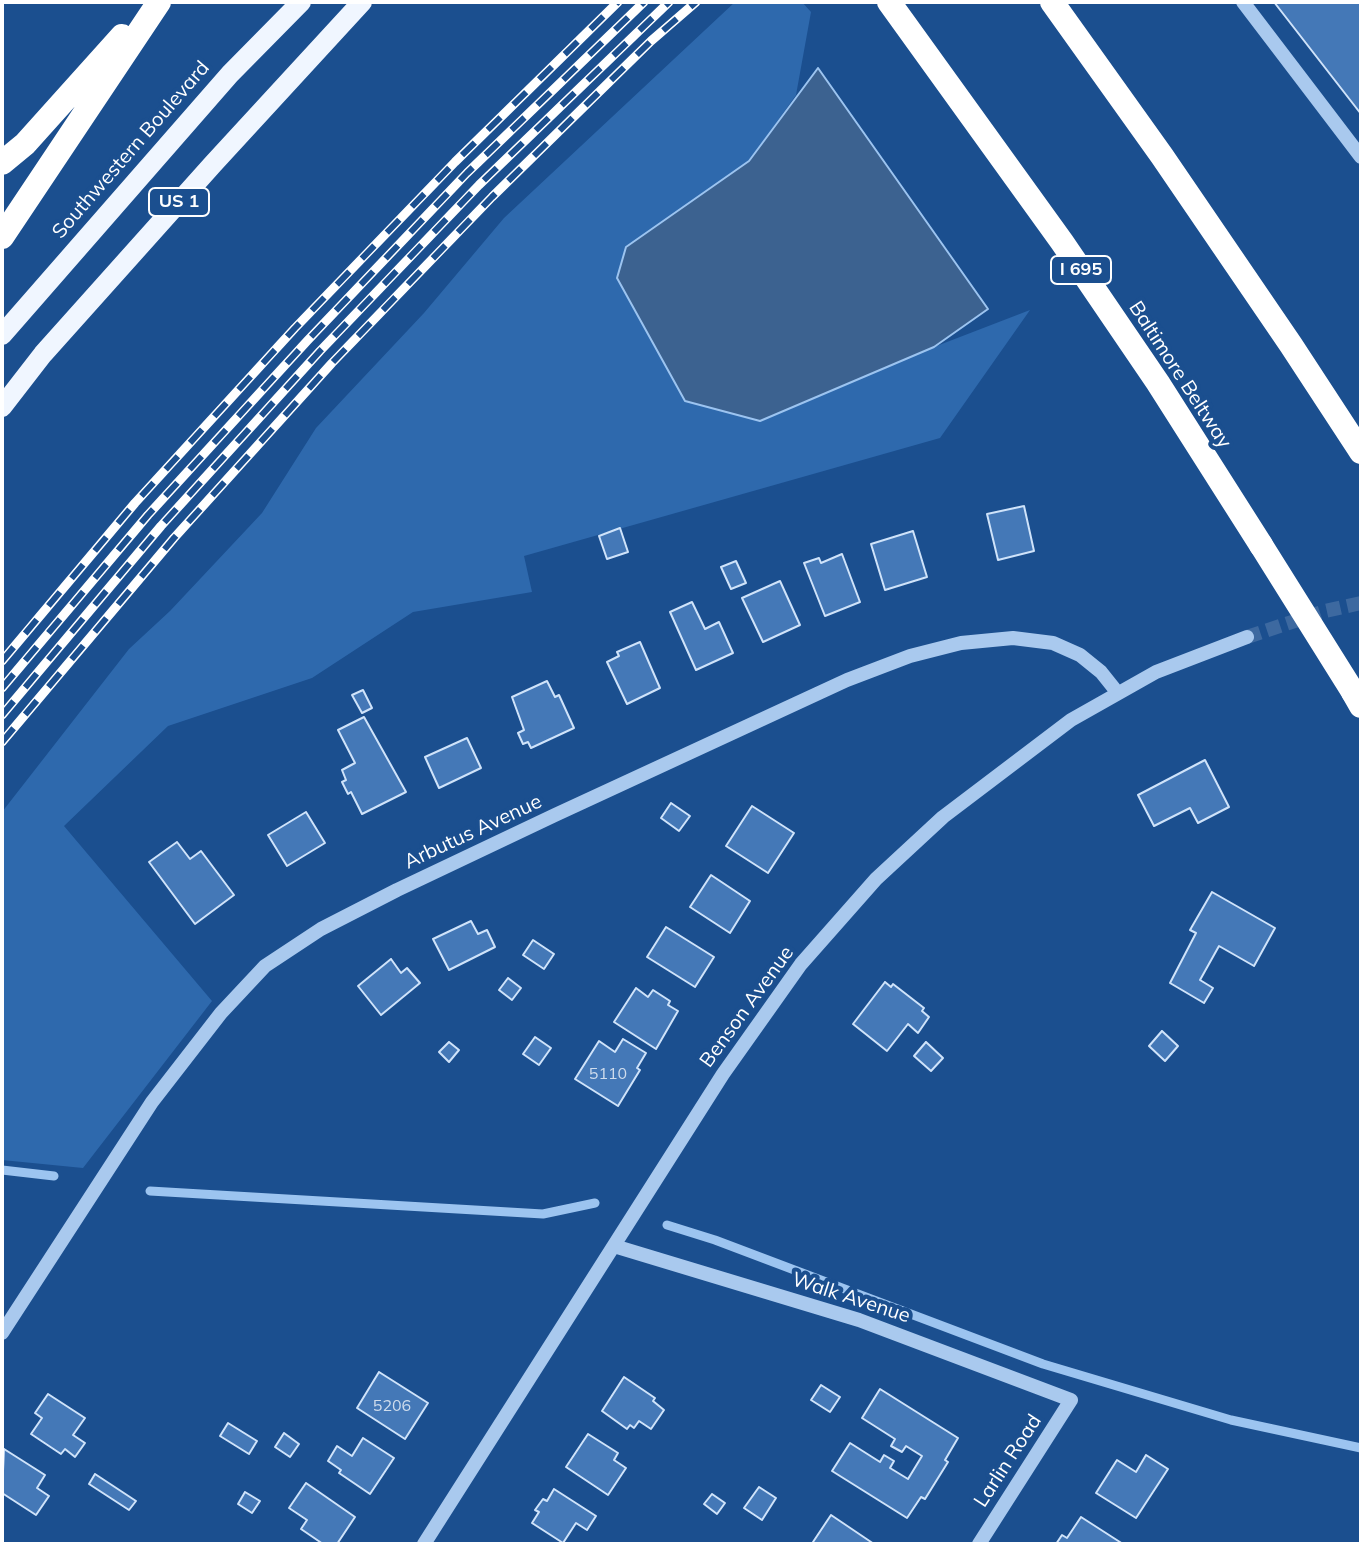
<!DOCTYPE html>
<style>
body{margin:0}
#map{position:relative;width:1363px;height:1546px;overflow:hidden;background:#1b4f8f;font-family:Mulish,sans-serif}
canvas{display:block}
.frame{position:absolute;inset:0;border:4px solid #fff;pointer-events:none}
</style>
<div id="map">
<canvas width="1363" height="1546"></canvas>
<div class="frame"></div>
</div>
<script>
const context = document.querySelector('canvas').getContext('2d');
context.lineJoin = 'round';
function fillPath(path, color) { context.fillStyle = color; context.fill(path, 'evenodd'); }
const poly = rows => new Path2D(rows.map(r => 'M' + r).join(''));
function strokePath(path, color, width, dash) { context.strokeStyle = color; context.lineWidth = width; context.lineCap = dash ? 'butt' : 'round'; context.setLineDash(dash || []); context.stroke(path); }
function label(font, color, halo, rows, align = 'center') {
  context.font = font + ' Mulish,sans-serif'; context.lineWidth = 8; context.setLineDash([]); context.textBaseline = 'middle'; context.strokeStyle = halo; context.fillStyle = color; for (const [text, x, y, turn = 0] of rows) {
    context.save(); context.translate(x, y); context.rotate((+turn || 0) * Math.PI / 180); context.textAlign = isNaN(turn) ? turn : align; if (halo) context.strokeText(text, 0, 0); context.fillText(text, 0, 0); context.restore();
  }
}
const green = poly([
 [735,2,802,2,811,12,796,95,749,161,627,247,760,421,934,347,1030,310,940,438,524,556,532,592,413,612,312,678,168,726,64,826,212,1001,83,1168,2,1160,2,812,129,649,170,611,262,513,316,428,424,313,504,218]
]);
const water = poly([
 [818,68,988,309,934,347,760,421,685,401,617,278,626,247,749,161,818,68]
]);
const stream = poly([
 [2,1170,54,1176],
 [150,1191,543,1214,595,1203],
 [667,1225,715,1240,1043,1364,1231,1420,1361,1448]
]);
const building = poly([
 [1274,2,1361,2,1361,114,1274,2],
 [1024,506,1034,551,998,560,987,514,1024,506],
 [620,528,628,552,607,559,599,536,620,528],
 [913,531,927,577,885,590,871,544,913,531],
 [842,554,860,602,825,616,804,563,819,558,821,563,842,554],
 [736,561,746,583,731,589,721,567,736,561],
 [780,581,800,625,763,642,742,598,780,581],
 [692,602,705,629,719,622,733,653,696,670,670,612,692,602],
 [640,642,660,688,627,704,607,662,619,656,617,652,640,642],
 [547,681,555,697,559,695,574,728,531,748,528,742,523,744,518,733,524,730,512,697,547,681],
 [363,690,372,708,362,713,352,695,363,690],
 [364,717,406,792,362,814,351,792,348,794,342,782,346,780,342,770,355,763,338,730,364,717],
 [467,738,481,768,439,788,425,757,467,738],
 [1205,760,1229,807,1198,823,1190,808,1154,826,1138,795,1205,760],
 [671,803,690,816,679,831,661,818,671,803],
 [752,806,794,833,768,873,726,846,752,806],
 [306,812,325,843,287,866,268,835,306,812],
 [177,842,190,859,201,851,234,895,195,924,149,862,177,842],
 [711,875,750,901,730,933,690,907,711,875],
 [1212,892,1275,928,1254,966,1219,946,1200,980,1213,988,1204,1003,1170,983,1196,933,1190,930,1212,892],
 [471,921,478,934,487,930,495,947,449,970,433,939,471,921],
 [666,927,714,957,695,987,647,957,666,927],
 [533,940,554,954,544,969,523,955,533,940],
 [391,959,401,973,407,968,420,983,381,1015,358,986,391,959],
 [508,978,521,988,512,1000,499,990,508,978],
 [885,982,891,987,893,984,924,1008,922,1011,929,1017,918,1033,908,1024,887,1051,853,1024,885,982],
 [636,988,648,997,653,990,670,1001,668,1005,678,1011,656,1049,614,1022,636,988],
 [1162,1031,1178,1046,1165,1061,1149,1046,1162,1031],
 [535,1037,551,1048,539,1065,523,1054,535,1037],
 [623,1039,646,1053,637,1068,640,1070,618,1106,575,1079,599,1041,615,1052,623,1039],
 [449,1042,459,1050,449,1062,439,1052,449,1042],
 [926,1042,943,1058,931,1071,914,1056,926,1042],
 [379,1372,428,1403,405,1439,357,1408,379,1372],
 [624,1377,655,1398,653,1401,664,1410,651,1429,639,1421,634,1428,630,1425,627,1429,602,1411,624,1377],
 [821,1385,840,1397,830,1412,811,1400,821,1385],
 [880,1389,958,1438,945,1460,948,1462,925,1499,921,1497,907,1518,832,1471,850,1443,880,1462,884,1455,894,1461,890,1468,908,1479,922,1456,906,1446,902,1452,891,1446,895,1439,862,1418,880,1389],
 [48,1394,85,1418,73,1435,85,1443,75,1457,65,1449,61,1454,31,1434,42,1418,35,1413,48,1394],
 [228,1423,257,1441,249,1454,220,1436,228,1423],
 [284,1433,299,1444,290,1457,275,1447,284,1433],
 [588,1434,618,1453,614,1460,626,1468,608,1495,566,1467,588,1434],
 [363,1438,394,1458,370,1494,339,1473,341,1470,328,1461,337,1446,352,1456,363,1438],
 [4,1449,45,1475,37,1488,49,1496,36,1515,2,1493,4,1449],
 [1146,1455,1168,1469,1136,1518,1096,1493,1117,1460,1136,1472,1146,1455],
 [95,1474,136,1501,129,1510,89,1484,95,1474],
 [306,1483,355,1517,337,1544,323,1544,301,1529,307,1520,289,1508,306,1483],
 [759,1487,776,1498,762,1520,744,1508,759,1487],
 [554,1489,596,1516,587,1530,576,1523,563,1543,532,1523,539,1512,535,1510,543,1499,547,1501,554,1489],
 [245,1492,260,1501,252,1513,238,1504,245,1492],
 [712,1494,725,1503,717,1514,704,1504,712,1494],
 [831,1515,874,1544,815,1544,813,1542,831,1515],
 [1081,1517,1123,1544,1056,1544,1062,1535,1067,1538,1081,1517]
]);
const minorTunnel = poly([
 [1247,637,1325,611,1361,603]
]);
const minor = poly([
 [1243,2,1361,157],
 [614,1246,859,1320,1071,1400,979,1544],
 [2,1333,152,1102,221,1013,265,966,321,929,397,890,555,815,847,680,910,656,961,643,1013,638,1053,643,1080,655,1101,672,1117,692],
 [424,1544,723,1074,801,964,876,879,943,817,1071,720,1156,672,1247,637]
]);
const major = poly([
 [2,335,230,74,301,2],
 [2,407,43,354,213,164,362,2]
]);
const highway = poly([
 [889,2,1062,242,1158,383,1261,545],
 [1052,2,1162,156,1291,345,1361,452],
 [2,163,25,144,122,36],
 [2,237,159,2],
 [1353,692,1361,706]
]);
const rail = poly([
 [2,661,135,503,295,328,455,162,618,2],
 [2,688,148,515,308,340,467,173,644,2],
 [2,715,161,526,320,351,479,185,669,2],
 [2,742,174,538,332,363,492,197,651,41,696,2]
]);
const highwayBridge = poly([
 [1261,545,1353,692]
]);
const numberNames = [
 ["5110",608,1074],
 ["5206",392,1406]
];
const shields = [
 [179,202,60],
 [1081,270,60]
];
const shieldNames = [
 ["US 1",179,202],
 ["I 695",1081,270]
];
const streetNames = [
 ["Southwestern Boulevard",131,150,-49],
 ["Baltimore Beltway",1180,375,57],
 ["Arbutus Avenue",473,832,-25],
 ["Benson Avenue",747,1007,-54],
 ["Walk Avenue",851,1298,18],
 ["Larlin Road",1008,1461,-57]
];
fillPath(green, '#2e69ad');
fillPath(water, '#3c6290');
strokePath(water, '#9cc4f0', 2);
strokePath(stream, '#9cc4f0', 9);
fillPath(building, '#4478b7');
strokePath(building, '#cfe3fa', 2);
strokePath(minorTunnel, '#3d69a0', 14, [14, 7]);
strokePath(minor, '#a9c9ee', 14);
strokePath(major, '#f0f6ff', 20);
strokePath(highway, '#fff', 24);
strokePath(rail, '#fff', 9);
strokePath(rail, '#1b4f8f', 6, [18]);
strokePath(highwayBridge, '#fff', 24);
label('16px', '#d0dded', null, numberNames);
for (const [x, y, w] of shields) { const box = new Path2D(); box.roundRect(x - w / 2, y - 14, w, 28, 6); context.fillStyle = '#1b4f8f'; context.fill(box); strokePath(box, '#fff', 2); }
label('bold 18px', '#fff', null, shieldNames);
label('20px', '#fff', '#1b4f8f', streetNames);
</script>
